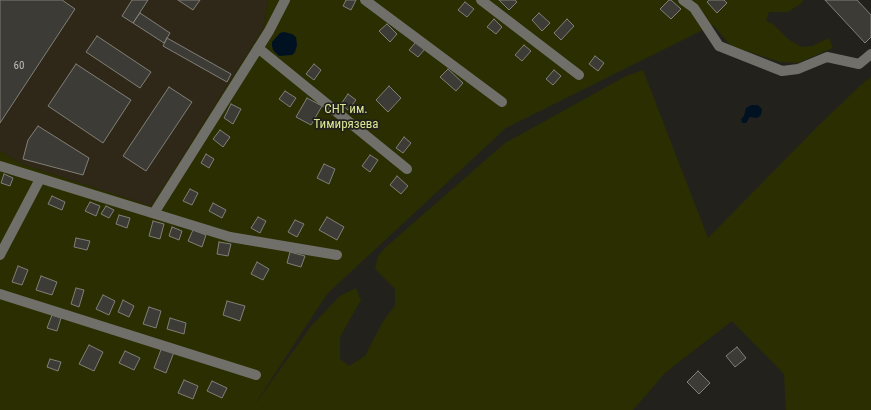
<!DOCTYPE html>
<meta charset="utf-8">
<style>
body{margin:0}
canvas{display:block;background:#22211c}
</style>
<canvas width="871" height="410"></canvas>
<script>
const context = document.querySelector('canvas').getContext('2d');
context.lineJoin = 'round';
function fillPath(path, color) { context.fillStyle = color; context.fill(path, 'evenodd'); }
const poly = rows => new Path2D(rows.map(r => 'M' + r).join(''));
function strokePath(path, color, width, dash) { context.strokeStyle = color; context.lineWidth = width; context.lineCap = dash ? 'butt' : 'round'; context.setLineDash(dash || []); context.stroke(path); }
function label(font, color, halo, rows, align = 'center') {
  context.font = font + ' "Roboto Condensed",sans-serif'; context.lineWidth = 3.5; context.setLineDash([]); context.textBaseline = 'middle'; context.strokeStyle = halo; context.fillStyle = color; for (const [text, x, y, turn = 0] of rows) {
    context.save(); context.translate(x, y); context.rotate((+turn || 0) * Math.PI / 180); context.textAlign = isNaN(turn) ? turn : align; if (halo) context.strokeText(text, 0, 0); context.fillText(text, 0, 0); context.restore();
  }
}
const industrial = poly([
 [0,0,268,0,263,29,151,206,22,164,0,151]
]);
const green = poly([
 [268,0,802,0,803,2,788,12,769,12,766,21,773,24,788,39,801,47,812,46,829,38,833,48,798,63,780,62,731,46,713,25,506,128,327,294,253,407,312,325,340,296,356,288,361,300,340,337,340,359,349,366,365,356,382,323,395,305,395,289,375,269,378,256,387,246,505,143,626,76,643,70,708,238,818,126,862,84,871,77,871,410,786,410,784,374,732,321,666,372,633,410,0,410,0,151,22,164,151,206,263,29]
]);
const water = poly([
 [284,32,292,34,296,37,297,45,295,52,292,55,279,56,273,50,272,46,272,42,280,33],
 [751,105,758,105,762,109,761,115,757,118,750,117,746,123,742,123,741,119,744,116,746,108]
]);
const building = poly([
 [0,0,62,0,75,9,0,123,0,0],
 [132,0,148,0,133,23,122,16,132,0],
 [178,0,200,0,193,10,178,0],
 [346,0,356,0,351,10,343,6,346,0],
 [499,0,515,0,517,2,509,10,499,0],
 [669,0,671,0,681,9,671,19,660,9,669,0],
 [709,0,724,0,727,3,717,13,707,2,709,0],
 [825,0,857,0,871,15,871,37,865,43,825,0],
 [465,2,474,9,467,17,458,10,465,2],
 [140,13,170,33,164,43,133,23,140,13],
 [539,13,550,23,542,31,532,20,539,13],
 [494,19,502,27,496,34,487,27,494,19],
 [567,19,574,26,561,40,554,33,567,19],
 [387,24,397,34,390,42,379,31,387,24],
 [97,36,151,72,140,88,86,52,97,36],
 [167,38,231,74,227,82,163,46,167,38],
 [416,42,425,49,418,57,409,50,416,42],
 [524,45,531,51,522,61,515,55,524,45],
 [595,56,604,63,598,71,589,64,595,56],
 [76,64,131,100,103,143,48,106,76,64],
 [314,64,321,70,314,80,306,74,314,64],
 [448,69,463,83,456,91,440,77,448,69],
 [554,70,561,76,553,85,546,79,554,70],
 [389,86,401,98,388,112,376,100,389,86],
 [169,87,192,102,146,171,123,156,169,87],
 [285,91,296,98,290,107,279,99,285,91],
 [348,94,356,100,348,110,341,104,348,94],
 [307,98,322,106,311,125,296,117,307,98],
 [231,104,241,109,233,124,224,118,231,104],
 [38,126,89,158,83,175,23,159,28,140,38,126],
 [220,130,230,137,223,147,213,139,220,130],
 [404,137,411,143,403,153,396,148,404,137],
 [206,154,214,159,209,168,201,163,206,154],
 [370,155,378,160,370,172,362,166,370,155],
 [324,164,335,169,329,184,317,178,324,164],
 [4,174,13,178,10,186,1,183,4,174],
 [397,176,408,186,401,194,390,185,397,176],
 [190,189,198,193,192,205,183,201,190,189],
 [52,196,65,202,62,210,48,204,52,196],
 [90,202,100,206,96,216,85,211,90,202],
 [213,203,226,210,222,218,209,211,213,203],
 [106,206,114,210,109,218,101,214,106,206],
 [119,215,130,218,127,228,116,224,119,215],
 [258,217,266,221,260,233,251,228,258,217],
 [327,217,344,227,337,240,319,230,327,217],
 [295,220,304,224,297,237,288,232,295,220],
 [153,221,164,224,160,239,149,236,153,221],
 [172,227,182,231,179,240,169,236,172,227],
 [193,230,206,235,202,247,188,241,193,230],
 [76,238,90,241,87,250,74,247,76,238],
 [219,242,231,244,228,256,217,254,219,242],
 [290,252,305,256,301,267,287,263,290,252],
 [257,262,269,269,263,280,251,274,257,262],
 [18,266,28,270,22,285,12,282,18,266],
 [41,276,57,282,52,295,36,290,41,276],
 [76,288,84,290,79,307,71,304,76,288],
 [103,295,115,301,109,315,96,309,103,295],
 [123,300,134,306,129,317,118,312,123,300],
 [227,301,245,306,240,321,223,315,227,301],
 [149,307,161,311,156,328,143,324,149,307],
 [52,315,61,318,57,331,47,328,52,315],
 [170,318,186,323,184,334,167,329,170,318],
 [89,345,103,352,94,371,79,364,89,345],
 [162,347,174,352,166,373,154,368,162,347],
 [737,347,746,358,735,367,726,356,737,347],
 [125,351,140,358,134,370,119,363,125,351],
 [50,359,61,362,58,371,47,367,50,359],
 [698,371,710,383,699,394,687,382,698,371],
 [184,380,198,386,193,399,178,393,184,380],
 [212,381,227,388,222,398,207,391,212,381]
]);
const minor = poly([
 [365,0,502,102],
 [481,0,579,75],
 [683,0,694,8,719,46,782,71,798,69,827,57,859,64,871,54],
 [258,48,407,169],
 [0,166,230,237,337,255],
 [154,213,269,31,285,0],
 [0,255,40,179],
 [0,294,256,375]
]);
const numberNames = [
 ["60",19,66]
];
const parkNames = [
 ["СНТ им.",346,110],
 ["Тимирязева",346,125]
];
fillPath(industrial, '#2f2717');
fillPath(green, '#2a2e01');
fillPath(water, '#001222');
fillPath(building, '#3c3b35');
strokePath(building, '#817f78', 1);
strokePath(minor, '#716f69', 10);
label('11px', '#bebeb9', null, numberNames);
label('13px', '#d9e693', '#22211c', parkNames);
</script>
